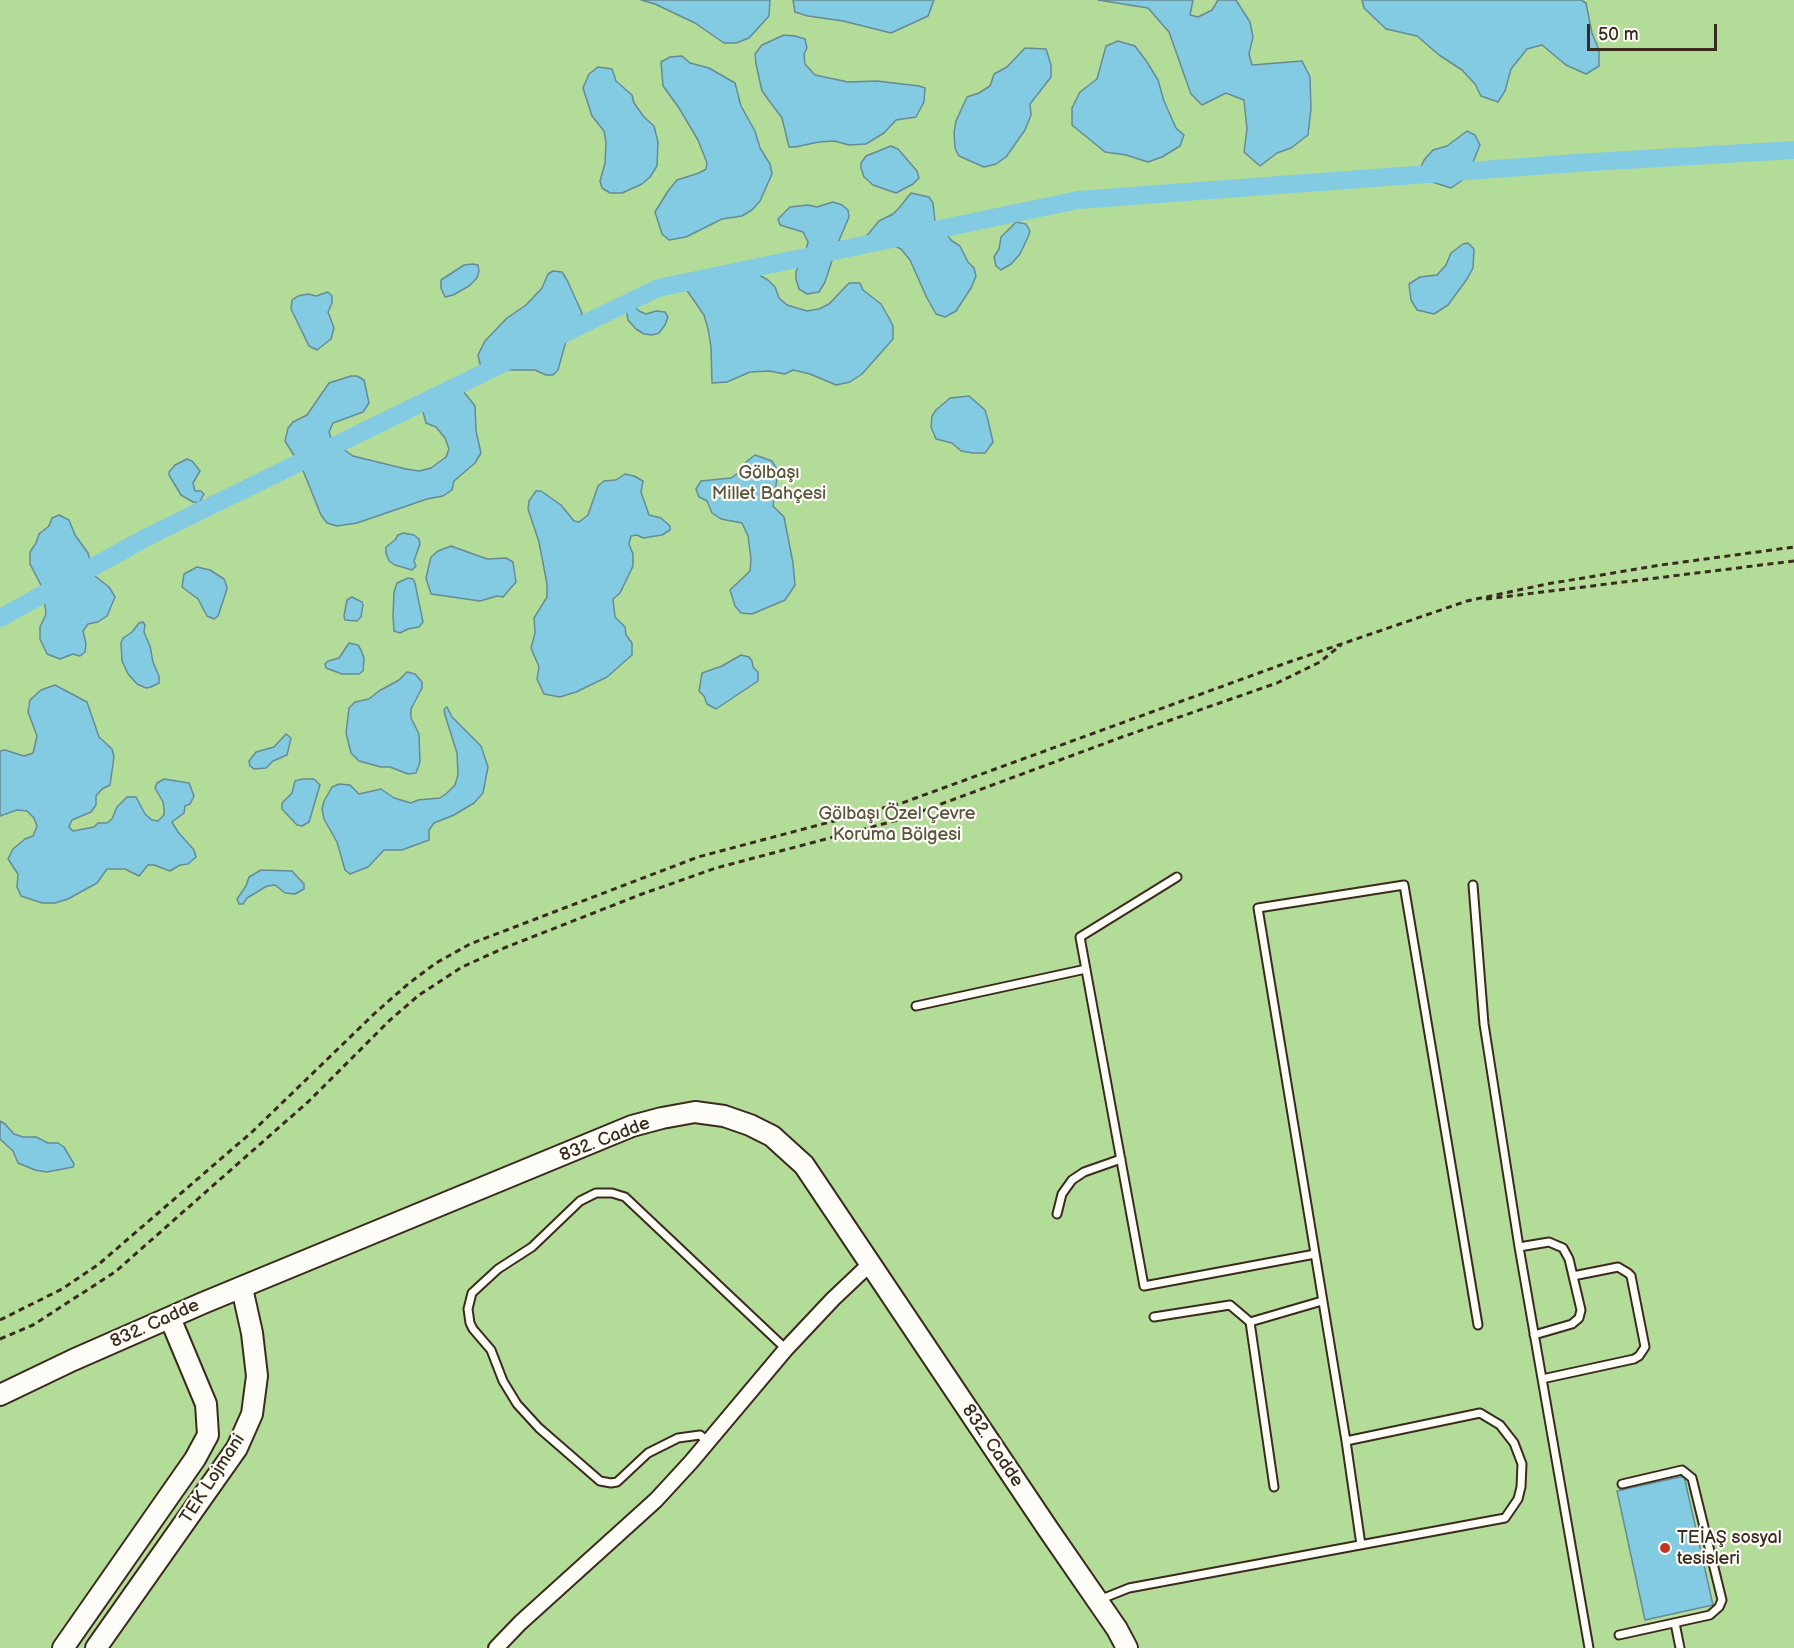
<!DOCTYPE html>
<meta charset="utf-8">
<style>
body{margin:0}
#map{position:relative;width:1794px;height:1648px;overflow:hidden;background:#fdfcf7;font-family:"Balsamiq Sans",sans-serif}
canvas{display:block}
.scale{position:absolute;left:1587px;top:24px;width:130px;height:27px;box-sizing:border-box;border:3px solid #3b2a1e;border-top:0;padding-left:8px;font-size:18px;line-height:21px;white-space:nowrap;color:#3b2a1e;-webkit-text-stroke:4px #fdfcf7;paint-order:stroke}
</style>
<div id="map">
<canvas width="1794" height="1648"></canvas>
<div class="scale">50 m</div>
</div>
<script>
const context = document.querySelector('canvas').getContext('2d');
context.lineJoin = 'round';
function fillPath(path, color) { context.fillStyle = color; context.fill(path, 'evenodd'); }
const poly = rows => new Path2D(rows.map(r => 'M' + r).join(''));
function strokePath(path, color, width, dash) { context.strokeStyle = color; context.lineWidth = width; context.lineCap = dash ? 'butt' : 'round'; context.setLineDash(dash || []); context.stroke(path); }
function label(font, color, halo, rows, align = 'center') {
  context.font = font + ' "Balsamiq Sans",sans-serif'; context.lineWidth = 4.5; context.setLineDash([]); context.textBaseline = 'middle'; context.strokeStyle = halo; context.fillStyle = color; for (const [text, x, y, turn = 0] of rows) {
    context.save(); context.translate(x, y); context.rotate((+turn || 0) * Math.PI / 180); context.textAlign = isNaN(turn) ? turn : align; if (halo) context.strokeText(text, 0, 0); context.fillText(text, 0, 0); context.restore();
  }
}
const green = poly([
 [0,0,1794,0,1794,1648,0,1648]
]);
const water = poly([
 [641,0,770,0,769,16,749,38,736,43,724,43,695,23,655,4,641,0],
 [793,0,934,0,928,16,891,33,843,21,808,16,795,12,793,0],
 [1098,0,1193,0,1190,15,1198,17,1212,10,1218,0,1236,0,1250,22,1253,37,1249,54,1252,65,1302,61,1310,77,1311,109,1308,135,1291,148,1277,153,1260,166,1244,152,1247,129,1244,100,1226,93,1202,105,1191,94,1169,32,1148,8,1098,0],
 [1362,0,1581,0,1586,3,1592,33,1599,50,1599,66,1586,74,1566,65,1542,45,1527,49,1511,69,1505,91,1498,102,1481,96,1475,84,1462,70,1439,55,1417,36,1386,29,1364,8,1362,0],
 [784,35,795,36,805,39,807,48,804,54,805,64,815,75,848,82,877,81,919,86,925,88,924,102,916,117,896,120,884,133,866,144,849,145,834,141,819,142,795,147,789,147,782,118,762,91,756,64,755,54,762,45,784,35],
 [1118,41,1135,46,1147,62,1158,80,1164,101,1176,128,1184,135,1180,146,1162,157,1148,162,1126,155,1105,152,1072,125,1072,108,1080,92,1097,79,1106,46,1118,41],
 [1025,48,1046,49,1051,65,1051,77,1030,104,1031,115,1025,130,1006,157,996,164,984,167,959,156,955,148,954,133,956,121,967,97,979,93,990,86,994,74,1007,67,1025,48],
 [682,56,690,63,709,68,735,83,741,106,755,131,760,148,770,164,772,174,760,201,752,210,742,216,722,219,686,237,669,240,662,234,655,212,668,191,677,180,699,173,706,169,707,163,698,140,679,108,663,86,661,62,670,57,682,56],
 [598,67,612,69,616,81,632,95,634,103,644,117,654,126,658,142,657,166,650,177,642,184,622,193,610,193,602,188,600,181,605,163,606,142,604,131,592,116,583,88,589,74,598,67],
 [1467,131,1475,135,1480,145,1467,177,1451,188,1426,180,1420,169,1424,160,1433,150,1447,146,1467,131],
 [891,146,898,149,917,171,919,178,913,184,896,193,873,185,864,177,861,168,861,163,866,156,891,146],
 [911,193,929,197,933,203,935,221,952,241,960,246,968,262,974,268,976,276,971,288,956,311,945,317,936,314,927,298,910,260,901,249,889,243,868,243,865,238,879,221,893,214,899,208,911,193],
 [833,202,842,205,848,210,849,217,837,245,825,282,819,292,807,294,799,289,796,279,796,272,800,261,805,254,808,242,803,232,780,225,778,219,790,207,808,205,817,207,833,202],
 [1016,222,1026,224,1030,231,1028,237,1020,254,1011,264,1001,270,996,266,994,257,999,249,1001,237,1016,222],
 [1468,243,1474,249,1473,268,1467,279,1448,305,1434,314,1417,310,1411,300,1409,284,1420,277,1437,275,1446,265,1451,253,1463,244,1468,243],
 [473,264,478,265,479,271,477,278,469,286,453,295,445,297,441,288,441,280,464,265,473,264],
 [553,271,562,272,567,280,582,313,580,321,566,341,558,370,553,375,546,375,535,370,496,370,488,369,480,364,478,355,485,341,507,318,526,305,542,288,548,274,553,271],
 [749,273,759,275,768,280,775,287,779,298,787,305,807,311,819,309,829,304,849,283,860,283,863,290,881,304,889,318,893,326,893,339,862,374,850,382,836,385,810,374,793,370,785,374,769,371,750,372,727,382,712,383,711,347,708,329,704,315,686,289,694,281,730,278,749,273],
 [328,292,332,296,332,303,328,312,334,328,331,339,317,350,309,346,291,309,292,300,298,296,308,294,316,296,328,292],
 [634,306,639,311,646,314,656,311,665,312,668,317,665,325,659,333,652,335,644,334,636,329,628,320,626,309,634,306],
 [351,376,357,376,364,380,369,403,363,412,333,423,329,432,332,441,353,456,406,469,419,471,431,468,446,457,449,449,445,438,436,427,426,423,423,412,436,390,444,384,453,385,463,391,475,406,476,431,481,453,475,463,454,481,452,490,443,496,427,499,357,523,337,526,327,523,321,515,302,468,285,441,288,428,293,422,307,415,329,383,351,376],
 [969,396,985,410,988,420,993,442,985,453,973,453,961,451,952,443,936,439,931,427,932,416,936,410,950,398,969,396],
 [755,455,772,461,778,471,773,506,784,517,793,563,795,585,785,600,752,614,741,613,735,606,730,590,750,571,751,559,748,536,742,523,721,519,712,513,707,501,699,497,696,489,701,481,731,478,741,471,746,462,755,455],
 [187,459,192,461,200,471,193,483,195,491,201,491,204,494,199,503,193,502,181,495,169,475,169,472,175,465,187,459],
 [625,474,634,476,643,481,641,492,649,515,661,518,670,526,670,530,662,535,643,538,637,535,631,536,629,544,633,554,633,566,620,593,613,599,615,617,625,627,626,635,632,643,632,655,607,677,576,692,560,697,544,694,537,679,539,667,531,648,535,633,534,618,547,597,547,584,539,542,528,509,529,501,536,491,541,491,561,505,574,521,579,522,588,515,598,486,604,481,616,480,625,474],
 [59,515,69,520,75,535,88,553,95,576,109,587,115,597,107,616,98,622,88,624,83,631,86,644,85,652,80,656,73,654,60,659,47,654,40,639,40,627,46,614,45,606,43,589,30,564,30,552,36,543,39,534,49,526,52,518,59,515],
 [403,533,414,535,419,539,420,544,414,561,416,566,412,570,395,565,389,561,386,553,386,547,395,540,398,535,403,533],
 [451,546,487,559,506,558,513,562,516,582,503,597,497,596,480,601,431,594,426,578,431,557,438,551,451,546],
 [197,567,210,570,224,579,226,584,227,589,218,616,214,619,207,616,198,599,182,587,184,574,197,567],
 [408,578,413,579,415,583,423,622,419,627,408,629,400,633,394,631,393,616,394,592,397,583,408,578],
 [352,597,362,602,363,605,361,617,357,621,345,620,344,616,347,600,352,597],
 [143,622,145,625,144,632,150,646,153,662,159,676,159,683,151,687,146,688,137,684,128,674,122,661,121,643,123,638,132,632,139,623,143,622],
 [349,643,358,645,361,650,364,658,363,671,359,674,342,674,326,668,325,664,328,661,339,658,349,643],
 [741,655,749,657,752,661,753,667,758,672,758,681,716,709,707,704,704,696,699,691,702,673,722,666,741,655],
 [407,672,415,674,422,682,422,688,411,709,411,718,419,734,420,762,416,773,408,774,390,767,381,767,359,761,351,753,346,733,349,708,355,702,369,699,379,691,399,680,407,672],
 [55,685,87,702,99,737,112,749,114,757,110,785,102,789,96,796,96,805,91,812,72,820,69,827,73,831,94,827,98,823,107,823,112,819,117,807,127,797,136,797,145,814,152,820,158,821,164,815,164,809,163,802,155,788,157,783,164,779,189,783,194,796,190,804,185,806,184,813,172,822,178,832,194,850,196,857,188,864,180,865,170,871,154,865,148,865,139,876,125,869,107,869,97,883,68,899,55,903,42,903,21,896,17,887,18,874,8,859,13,849,25,839,33,836,37,826,34,818,27,811,17,810,0,816,0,751,5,750,24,756,33,753,37,736,28,712,30,700,41,690,55,685],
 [447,707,452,717,481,746,488,767,483,793,474,803,454,815,434,823,429,830,429,840,402,850,384,850,368,867,350,874,345,870,337,842,324,819,322,809,324,801,332,787,339,784,350,785,359,794,381,789,394,798,411,803,418,800,440,798,447,793,455,785,458,775,457,753,445,715,444,709,447,707],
 [286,734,291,738,287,755,273,761,266,768,254,769,250,766,249,761,256,752,274,747,286,734],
 [302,779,314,779,320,785,309,822,302,826,297,825,282,809,282,803,292,793,295,781,302,779],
 [261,870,292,871,304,884,304,889,295,894,285,893,275,885,267,886,247,898,243,904,239,904,237,899,246,886,249,877,261,870],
 [0,1121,5,1124,14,1134,23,1137,36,1137,48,1143,58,1143,64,1147,74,1164,73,1167,47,1172,35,1170,18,1163,13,1151,0,1139,0,1121],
 [1684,1476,1713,1605,1645,1620,1617,1491,1684,1476]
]);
const canal = poly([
 [553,339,658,288,1078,200,1576,163,1794,150],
 [0,618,149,536,512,359]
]);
const path = poly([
 [1486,599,1794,561],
 [0,1320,62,1289,99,1264,252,1132,374,1014,408,984,436,963,470,944,698,857,902,803,1289,662,1467,601,1547,584,1661,565,1794,547],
 [0,1339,33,1325,115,1272,309,1101,390,1020,419,995,462,967,504,948,642,894,716,868,898,820,1122,737,1277,683,1320,662,1341,645]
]);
const lane = poly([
 [1177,877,1080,937,1144,1286,1315,1254],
 [1473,885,1484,1024,1519,1247,1589,1648],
 [916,1006,1086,969],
 [1057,1214,1062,1194,1072,1180,1084,1172,1121,1159],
 [1519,1247,1549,1242,1563,1248,1569,1259,1581,1310,1579,1318,1572,1324,1534,1335],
 [1154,1317,1230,1305,1250,1322,1322,1301],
 [1250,1322,1274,1487],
 [1542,1379,1634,1359,1639,1356,1645,1347,1631,1276,1628,1273,1618,1267,1573,1276],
 [708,1442,700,1435,678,1438,648,1453,617,1482,611,1483,600,1481,539,1428,517,1404,503,1381,491,1350,473,1329,470,1323,468,1309,472,1293,498,1269,532,1247,580,1201,596,1193,612,1193,625,1197,786,1349],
 [1361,1545,1346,1441,1258,908,1404,885,1478,1325],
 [1099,1600,1129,1588,1505,1518,1518,1499,1521,1487,1522,1464,1514,1443,1500,1425,1480,1413,1346,1441],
 [1675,1623,1680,1648],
 [1619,1635,1710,1615,1719,1607,1722,1600,1692,1478,1682,1470,1622,1484]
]);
const street = poly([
 [496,1648,520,1623,656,1500,691,1462,786,1349,833,1299,871,1263]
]);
const secondary = poly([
 [0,1395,73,1360,203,1303,632,1126,662,1118,695,1112,724,1116,750,1125,772,1136,804,1165,1048,1529,1117,1629,1127,1648],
 [63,1648,195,1459,208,1435,206,1404,170,1318],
 [96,1648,237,1448,252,1414,257,1376,252,1333,242,1288]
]);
const markers = [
 [1665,1548,6,"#c8321e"]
];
const parkNames = [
 ["Gölbaşı",769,473],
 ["Millet Bahçesi",769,494],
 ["Gölbaşı Özel Çevre",897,814],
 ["Koruma Bölgesi",897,835]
];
const streetNames = [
 ["832. Cadde",605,1140,-21],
 ["832. Cadde",155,1324,-24],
 ["832. Cadde",992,1446,56],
 ["TEK Lojmani",213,1479,-57]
];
const poiNames = [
 ["TEİAŞ sosyal",1677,1538],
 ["tesisleri",1677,1559]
];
fillPath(green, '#b4dc99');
fillPath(water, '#82cbe2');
strokePath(water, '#668b94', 1.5);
strokePath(canal, '#82cbe2', 18);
strokePath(lane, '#3b2a1e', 11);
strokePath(street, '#3b2a1e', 18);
strokePath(secondary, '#3b2a1e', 24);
strokePath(path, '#3b2a1e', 3, [6, 4.5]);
strokePath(lane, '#fdfcf7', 7);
strokePath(street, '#fdfcf7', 14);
strokePath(secondary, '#fdfcf7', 20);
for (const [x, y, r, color] of markers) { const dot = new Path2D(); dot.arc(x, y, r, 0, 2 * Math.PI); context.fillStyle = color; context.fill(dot); strokePath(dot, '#fdfcf7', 2); }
label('18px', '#59563d', '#fdfcf7', parkNames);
label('18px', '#3b2a1e', '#fdfcf7', streetNames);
label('18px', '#3b2a1e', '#fdfcf7', poiNames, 'left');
</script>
